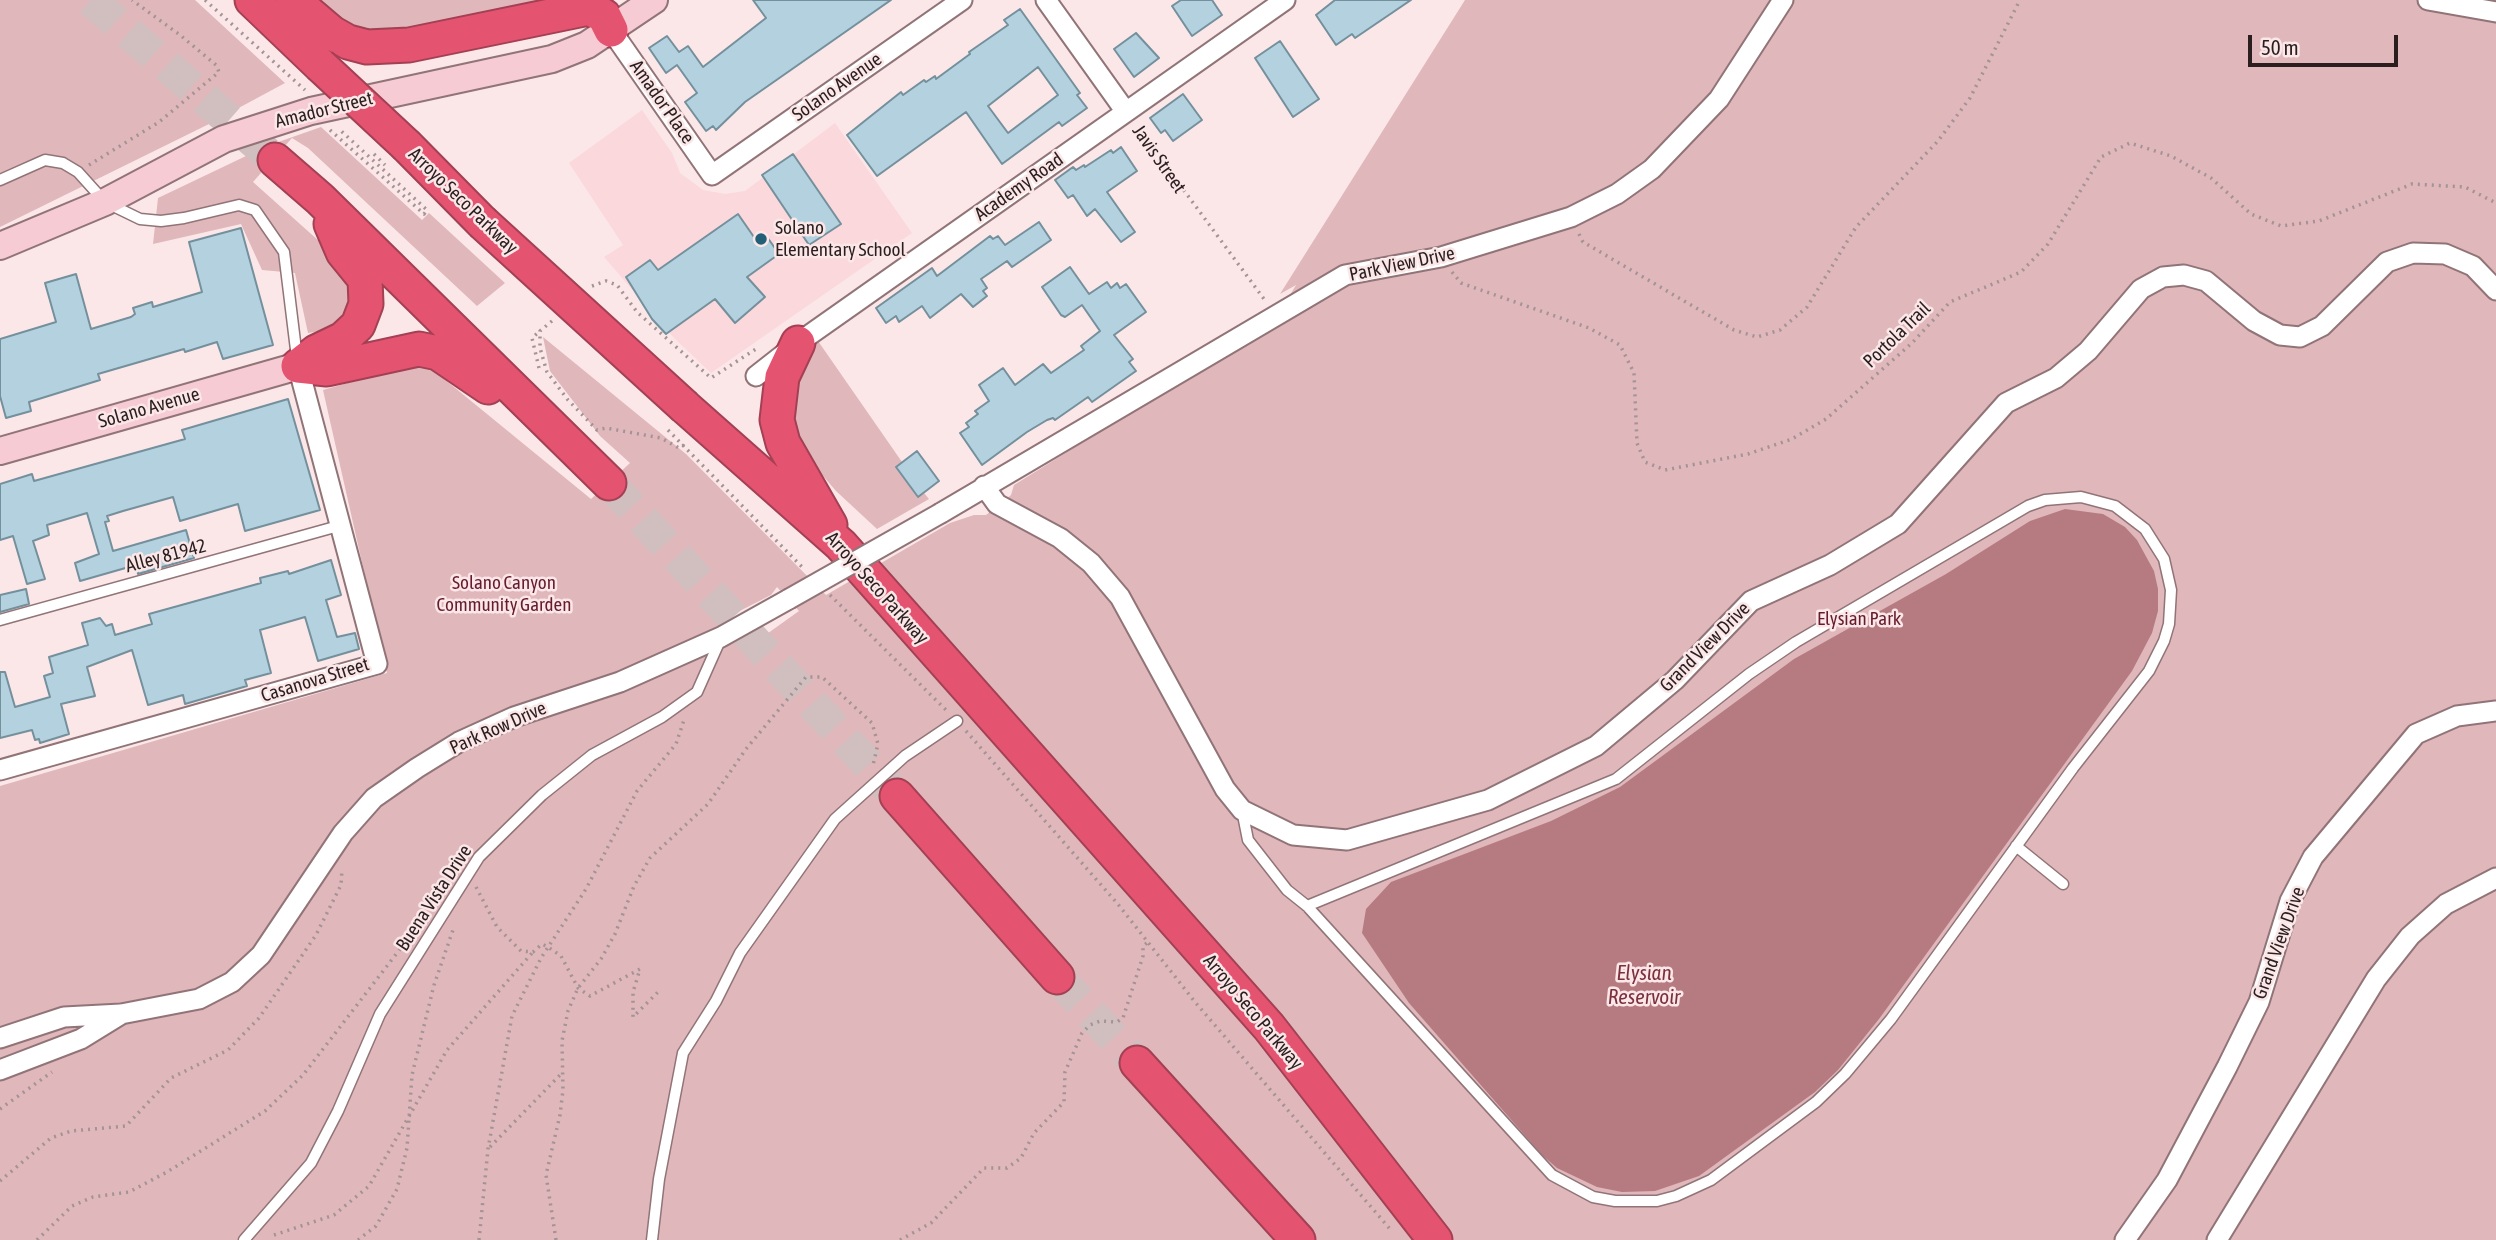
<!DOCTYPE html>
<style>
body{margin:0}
#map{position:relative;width:2496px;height:1240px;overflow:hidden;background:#fbe7e8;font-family:"Asap Condensed",sans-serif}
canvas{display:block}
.scale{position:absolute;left:2248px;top:35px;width:150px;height:32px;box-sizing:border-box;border:4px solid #2a1e1f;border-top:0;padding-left:9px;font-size:21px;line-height:24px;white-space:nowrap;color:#2a1e1f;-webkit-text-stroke:5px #fbe7e8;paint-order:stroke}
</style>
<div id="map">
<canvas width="2496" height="1240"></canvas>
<div class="scale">50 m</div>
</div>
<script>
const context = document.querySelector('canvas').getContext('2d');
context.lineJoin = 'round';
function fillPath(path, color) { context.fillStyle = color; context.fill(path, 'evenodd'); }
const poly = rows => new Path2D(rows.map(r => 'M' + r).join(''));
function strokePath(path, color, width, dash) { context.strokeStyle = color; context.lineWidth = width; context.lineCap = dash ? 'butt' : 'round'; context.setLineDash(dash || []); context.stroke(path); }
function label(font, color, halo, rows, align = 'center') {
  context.font = font + ' "Asap Condensed",sans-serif'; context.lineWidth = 5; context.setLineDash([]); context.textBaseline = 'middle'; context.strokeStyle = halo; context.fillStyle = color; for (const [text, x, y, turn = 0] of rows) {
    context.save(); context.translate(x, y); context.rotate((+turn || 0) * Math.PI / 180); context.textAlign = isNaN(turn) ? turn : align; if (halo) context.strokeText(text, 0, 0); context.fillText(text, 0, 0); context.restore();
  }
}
const built = poly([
 [642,110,672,153,680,173,703,190,725,194,745,191,835,123,912,233,711,373,674,338,604,257,623,245,569,163]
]);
const green = poly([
 [0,0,195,0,285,83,207,125,0,227],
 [310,0,613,0,411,40,361,35],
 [1465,0,2496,0,2496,1240,0,1240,0,786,387,673,323,390,412,365,427,365,591,499,630,463,600,436,550,371,543,337,686,454,826,595,950,523,974,515,986,515,1011,495,1014,485,1272,325,1296,285,1280,294],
 [777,587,799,611,743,651,716,623,771,595],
 [321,127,422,220,429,213,505,283,477,306,308,148,292,138,253,182,338,258,357,306,323,341,320,331,308,333,295,273,262,270,241,224,153,244,158,198,267,146],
 [818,341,902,462,896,467,917,497,924,493,929,499,877,529,836,491,801,450,790,422,793,379]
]);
const water = poly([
 [2065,509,2103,514,2125,527,2137,540,2154,571,2158,589,2158,611,2152,633,2132,671,1879,1019,1838,1070,1815,1092,1699,1176,1655,1191,1622,1192,1597,1187,1557,1168,1542,1155,1409,1003,1362,933,1366,909,1391,882,1551,821,1620,787,1794,659,1946,574,2030,521]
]);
const building = poly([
 [753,0,891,0,745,102,716,130,713,126,706,131,685,102,697,93,677,65,666,73,649,48,667,36,679,52,688,46,703,67,766,18,753,0],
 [1181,0,1212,0,1222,15,1192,36,1172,6,1181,0],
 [1335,0,1411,0,1355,38,1352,34,1336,45,1316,15,1335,0],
 [1020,9,1080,93,1077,95,1087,108,1062,126,1059,122,1002,164,966,112,877,176,847,135,901,92,903,95,924,80,926,82,935,76,936,79,970,54,969,52,1008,25,1004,20,1020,9],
 [1038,67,1058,95,1008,133,988,106,1038,67],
 [1136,33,1159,58,1134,77,1114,49,1136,33],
 [1280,41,1319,99,1293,117,1255,58,1280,41],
 [1183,94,1202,120,1173,141,1165,130,1161,133,1150,118,1183,94],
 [1121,147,1137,171,1107,192,1135,232,1121,242,1095,209,1087,216,1073,195,1068,198,1055,180,1073,167,1076,170,1084,165,1085,167,1111,150,1113,153,1121,147],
 [793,154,841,224,809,245,762,175,793,154],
 [738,214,756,240,765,234,779,254,747,277,765,297,735,323,715,299,666,334,652,319,626,277,650,260,658,270,738,214],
 [1039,222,1051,240,1012,267,1007,261,981,279,987,288,983,291,987,296,973,307,961,294,930,318,922,306,899,322,896,316,886,323,876,308,932,268,937,276,990,236,993,239,998,236,1005,245,1039,222],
 [241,228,273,345,223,359,217,342,185,352,184,349,98,374,100,380,29,402,31,411,6,418,0,396,0,339,56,322,45,283,76,274,91,329,131,317,135,314,133,308,152,302,153,307,202,292,189,242,241,228],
 [1070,267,1089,294,1107,282,1111,288,1117,283,1120,288,1126,284,1146,312,1114,335,1133,359,1129,362,1136,371,1092,402,1088,397,1055,420,1053,418,1047,420,1027,432,982,465,960,433,969,427,966,423,978,414,975,411,989,401,979,385,1003,368,1015,385,1043,364,1051,373,1084,350,1081,346,1100,331,1082,305,1065,317,1061,315,1042,287,1070,267],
 [288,399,320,510,245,531,238,504,180,521,173,497,123,511,107,516,109,521,105,522,113,551,186,530,194,558,138,574,136,565,80,581,75,563,99,554,87,513,47,525,49,535,33,541,45,579,27,584,13,536,0,540,0,484,32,474,34,481,185,439,182,430,288,399],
 [917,451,939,481,918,497,896,467,917,451],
 [331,560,341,595,326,600,337,637,355,633,359,649,318,661,305,617,260,630,271,673,245,680,247,686,185,704,183,695,148,705,132,650,87,667,95,696,61,704,69,734,40,743,39,739,35,740,32,730,0,738,0,672,5,672,15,707,50,697,44,676,53,673,49,657,88,645,82,623,100,618,106,626,112,624,115,635,152,624,149,614,261,583,260,578,288,571,289,574,331,560],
 [26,589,29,604,0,612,0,595,26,589]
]);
const motorwayTunnel = poly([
 [91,0,275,160],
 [609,483,897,796],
 [1057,977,1137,1063]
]);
const path = poly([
 [205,0,305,90],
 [1138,128,1264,299],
 [330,130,424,214,427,210,339,129],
 [89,165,159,122,219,72,216,65,180,35,132,0],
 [1579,234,1583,242,1734,330,1757,337,1780,330,1807,307,1856,227,1938,141,1970,98,2020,0],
 [1452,272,1461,283,1589,328,1620,345,1634,373,1637,443,1645,462,1665,470,1748,454,1792,439,1826,419,1912,343,1950,302,2021,272,2048,244,2101,157,2130,143,2171,156,2211,178,2251,214,2281,226,2319,221,2412,184,2465,187,2496,203],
 [592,286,606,281,617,285,637,312,711,378,756,349],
 [552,321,540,331,540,348,547,372,568,400,597,430,606,428,661,438,679,448,684,445],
 [539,368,532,338,540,331],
 [668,430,805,570],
 [830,595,947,711],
 [966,731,1117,903,1195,1002,1390,1229],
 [476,887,497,927,521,951,533,952,542,944,548,947,561,956,578,988,590,996,640,969,633,992,633,1017,661,989],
 [0,1109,52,1072],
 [490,1147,562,1073],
 [0,1181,51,1138,71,1131,126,1126,171,1078,228,1050,259,1018,316,935,341,885,342,870],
 [274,1235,334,1215,369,1186,447,1050,533,952],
 [37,1240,72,1206,93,1197,129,1192,167,1172,265,1111,303,1075,407,940],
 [358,1240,376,1226,397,1189,407,1148,412,1075,434,985,454,927],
 [479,1240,488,1149,512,1016,541,958,586,889,637,791,676,744,684,720],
 [556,1240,546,1175,560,1115,563,1090,562,1041,568,1011,578,988,601,959,615,934,634,886,650,858,708,804,746,749,806,677,822,677,872,723,878,744,873,765],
 [900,1240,931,1223,984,1168,1007,1168,1021,1158,1034,1133,1064,1102,1065,1072,1082,1033,1090,1025,1100,1021,1117,1022,1123,1018,1143,956,1143,946,1148,942]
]);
const service = poly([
 [0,180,45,160,63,163,78,172,105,202,140,219,161,221,184,218,239,205,255,210,284,252,297,358],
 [0,620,342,525],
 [1242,810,1248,840,1287,890,1307,906,1552,1175,1593,1197,1615,1201,1657,1201,1676,1196,1711,1180,1816,1102,1845,1074,1891,1019,2073,768,2149,671,2164,641,2169,624,2171,590,2164,559,2145,529,2115,506,2081,497,2045,500,2028,506,1796,642,1749,674,1616,779,1307,906],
 [2016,846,2063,884],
 [244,1240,311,1163,338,1111,380,1014,479,857,542,795,592,755,662,717,697,692,721,638],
 [652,1240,659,1179,683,1053,716,1001,740,953,835,819,905,756,957,721]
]);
const minor = poly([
 [1046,0,1126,112],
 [2428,0,2496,12],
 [611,30,712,175,962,0],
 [756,376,798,343,1285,0],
 [984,486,997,504,1060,538,1091,563,1120,597,1225,789,1242,810,1293,835,1347,840,1488,800,1596,746,1675,680,1751,601,1830,565,1898,524,2006,403,2056,378,2088,351,2141,289,2163,277,2184,275,2206,281,2254,321,2280,335,2300,337,2322,326,2387,262,2413,253,2445,254,2473,266,2496,290],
 [941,513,1345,275,1441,257,1571,217,1617,194,1652,169,1719,99,1783,0],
 [0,770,377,664,298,366],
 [0,1038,64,1017,121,1014,199,999,232,982,261,955,343,833,374,798,417,768,459,742,514,717,620,682,721,637,789,599],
 [0,1070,81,1039,120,1015],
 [2125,1240,2167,1180,2227,1067,2259,1002,2290,901,2313,857,2416,734,2457,716,2496,711],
 [2217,1240,2376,979,2410,936,2446,904,2496,878]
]);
const secondary = poly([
 [0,246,105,202,224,139,311,111,552,59,587,45,654,0],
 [0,451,298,366]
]);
const motorway = poly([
 [252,0,320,65],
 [293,0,332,33,348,42,367,47,409,45,589,8,604,16,611,30],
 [407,146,482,222],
 [275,160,320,199,609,483],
 [798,343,782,377,777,420,783,443,830,525],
 [298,366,327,369,419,349,438,353,488,387],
 [298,366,316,352,343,339,358,325,366,304,365,279,343,252,331,224],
 [685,407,841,545,1269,1027,1435,1240],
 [897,796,1057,977],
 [1137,1063,1298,1240]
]);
const pathBridge = poly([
 [374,154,385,165]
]);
const minorBridge = poly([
 [789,599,941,513]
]);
const motorwayBridge = poly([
 [320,65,407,146],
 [482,222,685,407]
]);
const markers = [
 [761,239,7,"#236077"]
];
const streetNames = [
 ["Solano Avenue",837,87,-35],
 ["Amador Place",662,102,55],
 ["Amador Street",324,110,-14],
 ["Javis Street",1159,159,55],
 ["Academy Road",1019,187,-35],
 ["Arroyo Seco Parkway",463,201,44],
 ["Park View Drive",1402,264,-12],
 ["Portola Trail",1897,335,-44],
 ["Solano Avenue",149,408,-16],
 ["Alley 81942",166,556,-15],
 ["Arroyo Seco Parkway",877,588,48],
 ["Grand View Drive",1705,647,-45],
 ["Casanova Street",315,680,-17],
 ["Park Row Drive",498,728,-24],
 ["Buena Vista Drive",434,898,-57],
 ["Grand View Drive",2279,943,-70],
 ["Arroyo Seco Parkway",1253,1012,50]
];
const poiNames = [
 ["Solano",775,228],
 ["Elementary School",775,250]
];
const parkNames = [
 ["Solano Canyon",504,583],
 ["Community Garden",504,605],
 ["Elysian Park",1859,619]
];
const waterNames = [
 ["Elysian",1644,973],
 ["Reservoir",1644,997]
];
fillPath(built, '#fad8db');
fillPath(green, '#e0b7bb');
fillPath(water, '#b67b81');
fillPath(building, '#b3d1df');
strokePath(building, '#74909c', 2);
strokePath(motorwayTunnel, '#d1bfc0', 33, [33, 17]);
strokePath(service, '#917477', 13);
strokePath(minor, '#917477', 23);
strokePath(secondary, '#917477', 30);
strokePath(motorway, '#a34053', 37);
strokePath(path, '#a39394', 3.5, [2, 5]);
strokePath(service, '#fff', 10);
strokePath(minor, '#fff', 19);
strokePath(secondary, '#f7cbd4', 26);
strokePath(motorway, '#e4536f', 33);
strokePath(minorBridge, '#917477', 23, []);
strokePath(motorwayBridge, '#a34053', 37, []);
strokePath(pathBridge, '#a39394', 3.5, [2, 5]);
strokePath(minorBridge, '#fff', 19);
strokePath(motorwayBridge, '#e4536f', 33);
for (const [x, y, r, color] of markers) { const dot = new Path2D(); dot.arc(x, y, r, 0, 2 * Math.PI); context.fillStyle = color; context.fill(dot); strokePath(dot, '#fbe7e8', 2.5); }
label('19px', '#2a1e1f', '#fbe7e8', streetNames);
label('19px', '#2a1e1f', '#fbe7e8', poiNames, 'left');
label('19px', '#661c2c', '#fbe7e8', parkNames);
label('italic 21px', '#7b303d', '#fbe7e8', waterNames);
</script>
